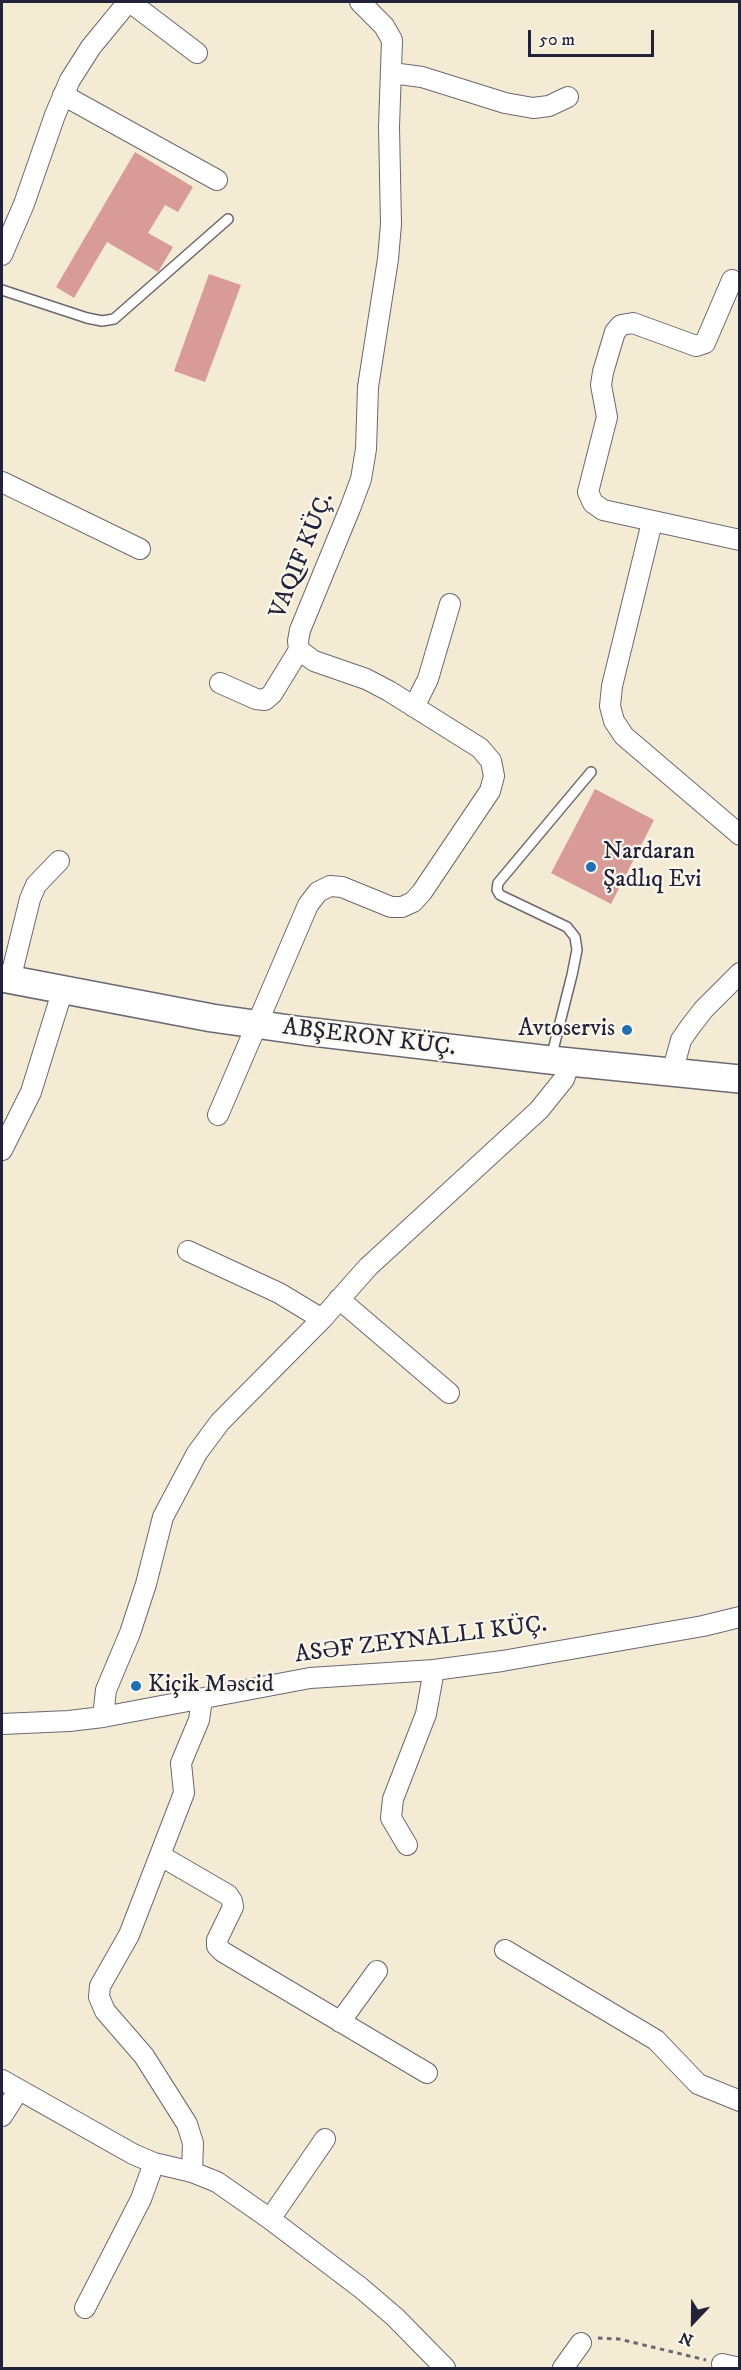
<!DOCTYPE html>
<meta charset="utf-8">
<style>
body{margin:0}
#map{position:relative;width:741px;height:2370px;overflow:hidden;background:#f4ebd5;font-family:"IM FELL DW Pica",serif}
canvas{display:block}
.frame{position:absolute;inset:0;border:3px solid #22223b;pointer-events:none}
.north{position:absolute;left:663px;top:2292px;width:60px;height:60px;-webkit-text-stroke:4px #fbf7ec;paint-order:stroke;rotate:202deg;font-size:16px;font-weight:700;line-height:24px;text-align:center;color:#22223b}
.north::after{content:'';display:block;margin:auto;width:21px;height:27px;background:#22223b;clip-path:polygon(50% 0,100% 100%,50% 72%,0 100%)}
.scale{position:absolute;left:528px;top:30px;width:126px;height:27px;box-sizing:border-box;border:3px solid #22223b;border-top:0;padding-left:8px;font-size:18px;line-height:21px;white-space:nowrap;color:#22223b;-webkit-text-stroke:4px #fbf7ec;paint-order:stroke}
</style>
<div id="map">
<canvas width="741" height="2370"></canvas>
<div class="frame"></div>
<div class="north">N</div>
<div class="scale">50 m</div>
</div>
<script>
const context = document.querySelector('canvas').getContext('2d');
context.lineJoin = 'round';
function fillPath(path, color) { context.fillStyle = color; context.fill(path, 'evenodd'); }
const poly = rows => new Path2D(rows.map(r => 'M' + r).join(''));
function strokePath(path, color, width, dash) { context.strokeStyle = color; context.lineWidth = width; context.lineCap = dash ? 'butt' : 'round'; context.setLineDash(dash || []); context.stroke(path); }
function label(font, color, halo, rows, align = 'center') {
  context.font = font + ' "IM FELL DW Pica",serif'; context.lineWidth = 4.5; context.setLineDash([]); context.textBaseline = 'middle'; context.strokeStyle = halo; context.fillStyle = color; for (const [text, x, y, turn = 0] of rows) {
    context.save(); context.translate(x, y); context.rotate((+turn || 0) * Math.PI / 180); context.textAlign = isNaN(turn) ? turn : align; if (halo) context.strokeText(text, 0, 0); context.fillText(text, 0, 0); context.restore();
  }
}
const building = poly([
 [135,152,193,187,178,212,165,205,148,233,173,247,158,272,107,242,74,298,56,287],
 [209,274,241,285,205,382,174,371],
 [595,789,654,820,611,904,551,873]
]);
const path = poly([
 [598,2338,619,2339,706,2360]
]);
const lane = poly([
 [2,290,87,318,102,321,114,319,228,219],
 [551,1058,572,975,577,950,575,937,567,927,500,895,497,890,498,883,591,772]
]);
const street = poly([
 [130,2,197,53],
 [392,73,422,77,505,103,533,108,549,106,568,97],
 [63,95,217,180],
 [2,255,24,204,55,115,70,80,91,47,128,2],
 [732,280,705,343,696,346,633,323,621,325,615,332,603,372,601,385,607,417,588,492,593,503,603,510,740,540],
 [2,482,140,549],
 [652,522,612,686,610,706,614,721,624,736,740,835],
 [220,683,256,699,265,700,272,694,299,650],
 [414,707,428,679,450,604],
 [10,980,30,899,36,885,59,861],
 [672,1073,681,1040,690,1027,704,1009,740,973],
 [218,1115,308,905,318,892,330,886,342,887,391,907,402,907,413,902,422,892,490,791,494,776,491,761,480,748,389,691,366,679,314,661,299,650,298,641,300,630,351,506,361,479,366,449,368,387,388,259,391,224,389,127,392,40,384,26,360,2],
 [2,1150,31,1092,63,989],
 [188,1251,279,1293,322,1319],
 [339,1299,449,1393],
 [103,1717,106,1690,130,1633,146,1584,163,1517,197,1453,220,1422,322,1319,368,1267,539,1110,564,1079,570,1062],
 [2,1724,69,1721,103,1717,310,1678,434,1670,502,1661,703,1626,740,1617],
 [407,1845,391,1818,393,1799,426,1714,434,1670],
 [161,1856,228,1895,232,1901,233,1907,217,1940,217,1946,223,1952,427,2073],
 [505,1950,656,2040,698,2084,740,2101],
 [340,2022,377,1971],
 [2,2080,133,2154,154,2163,192,2172,217,2182,270,2219,361,2288,395,2317,445,2368],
 [2,2116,18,2091],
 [192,2172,193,2143,187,2124,144,2056,105,2011,99,1997,100,1986,129,1935,184,1793,181,1763,199,1720,202,1699],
 [270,2219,325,2139],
 [85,2308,141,2199,154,2163],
 [722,2364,740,2368],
 [563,2368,581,2343]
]);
const secondary = poly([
 [2,978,212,1018,304,1031,550,1060,740,1079]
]);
const markers = [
 [591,867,6,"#1f6fb2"],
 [627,1030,6,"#1f6fb2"],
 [136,1686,6,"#1f6fb2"]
];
const streetNames = [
 ["VAQIF KÜÇ.",303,556,-68],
 ["ABŞERON KÜÇ.",369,1039,7],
 ["ASƏF ZEYNALLI KÜÇ.",421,1641,-7]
];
const poiNames = [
 ["Nardaran",603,853],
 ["Şadlıq Evi",603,881],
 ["Avtoservis",615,1030,"right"],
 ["Kiçik Məscid",148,1686]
];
fillPath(building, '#d99b98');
strokePath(lane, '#6c6871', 12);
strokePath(street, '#6c6871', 22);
strokePath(secondary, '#6c6871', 30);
strokePath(path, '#6c6871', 3, [4.5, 4.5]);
strokePath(lane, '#fff', 9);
strokePath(street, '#fff', 20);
strokePath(secondary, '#fff', 27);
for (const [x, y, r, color] of markers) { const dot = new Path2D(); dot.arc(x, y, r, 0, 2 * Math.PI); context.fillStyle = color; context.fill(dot); strokePath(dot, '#fbf7ec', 2); }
label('24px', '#22223b', '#fbf7ec', streetNames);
label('24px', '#22223b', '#fbf7ec', poiNames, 'left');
</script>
